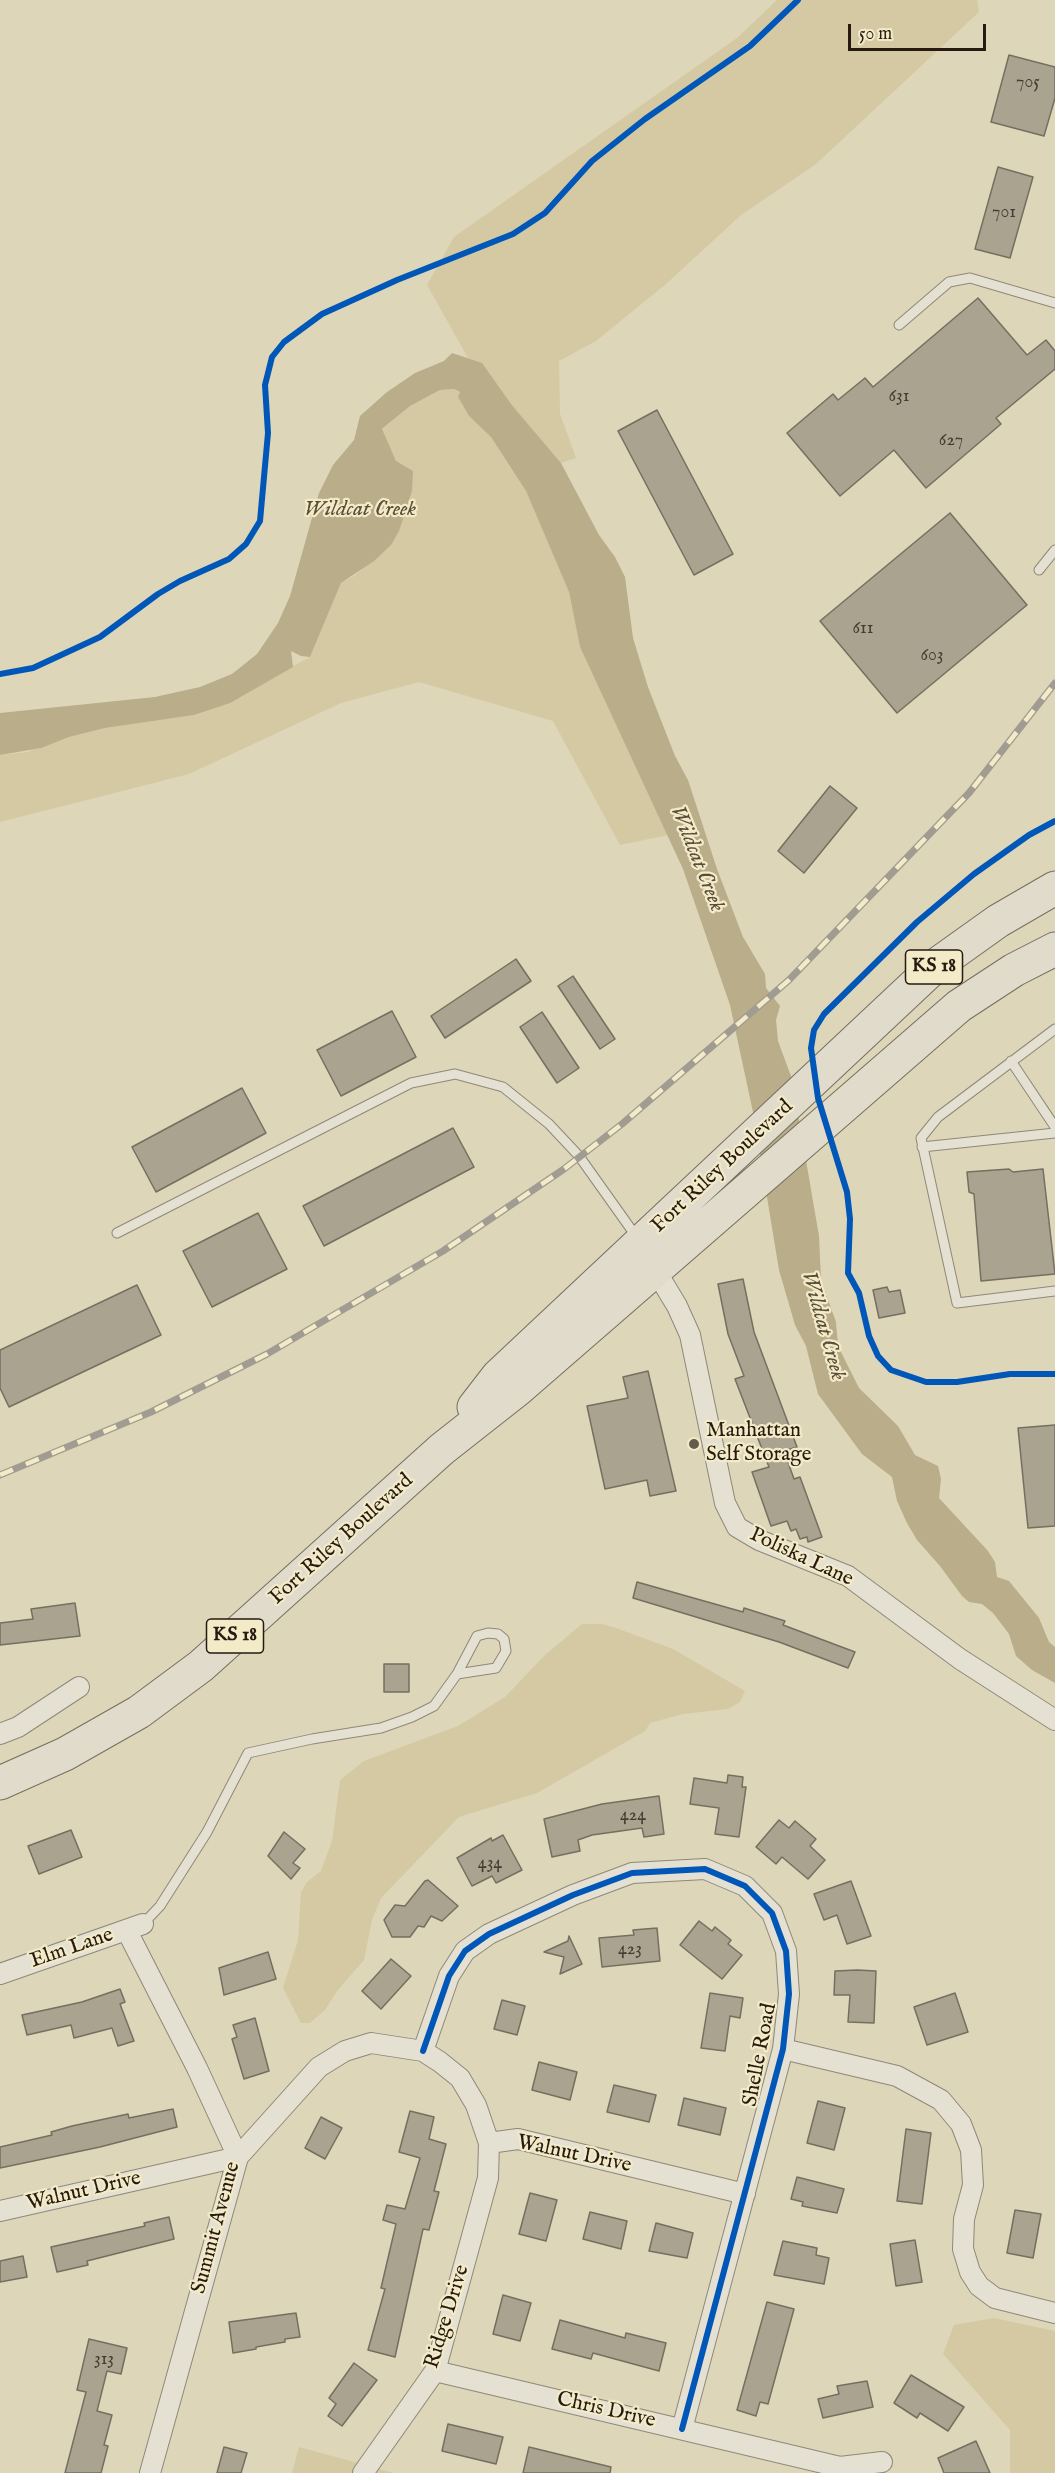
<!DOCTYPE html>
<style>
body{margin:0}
#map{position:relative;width:1055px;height:2473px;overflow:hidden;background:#ded6b9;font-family:"IM FELL English",serif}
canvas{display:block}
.scale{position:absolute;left:848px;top:24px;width:138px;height:27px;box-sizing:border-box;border:3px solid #261a11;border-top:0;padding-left:8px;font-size:18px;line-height:21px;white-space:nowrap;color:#261a11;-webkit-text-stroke:4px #f3eac8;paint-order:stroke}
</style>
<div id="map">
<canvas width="1055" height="2473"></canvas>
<div class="scale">50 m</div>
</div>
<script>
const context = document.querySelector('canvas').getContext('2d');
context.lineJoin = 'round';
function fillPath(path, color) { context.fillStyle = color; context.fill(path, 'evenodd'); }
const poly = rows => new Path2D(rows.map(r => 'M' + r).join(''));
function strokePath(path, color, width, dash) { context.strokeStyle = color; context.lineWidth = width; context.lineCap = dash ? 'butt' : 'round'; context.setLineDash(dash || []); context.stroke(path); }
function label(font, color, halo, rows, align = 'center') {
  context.font = font + ' "IM FELL English",serif'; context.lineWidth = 4.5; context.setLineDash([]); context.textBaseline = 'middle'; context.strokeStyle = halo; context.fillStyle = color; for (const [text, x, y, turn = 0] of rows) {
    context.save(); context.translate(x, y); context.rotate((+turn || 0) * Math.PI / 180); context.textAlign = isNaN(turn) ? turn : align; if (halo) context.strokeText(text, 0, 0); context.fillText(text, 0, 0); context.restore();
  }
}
const green = poly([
 [777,0,977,0,979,12,816,164,741,215,666,284,596,341,559,361,560,414,576,458,561,463,511,404,472,365,427,285,454,237,737,38],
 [454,389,460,393,458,397,469,416,491,437,526,491,569,592,580,647,668,835,620,845,553,721,419,682,341,703,189,774,0,822,0,755,27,752,69,737,105,728,194,715,273,677,310,657,341,583,354,576,391,545,396,461,382,430,410,406,440,390],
 [582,1624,602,1624,616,1628,673,1649,745,1691,740,1702,728,1709,683,1714,650,1723,645,1731,537,1793,459,1817,381,1898,372,1920,364,1960,337,1991,325,2010,310,2023,301,2023,283,1988,298,1940,301,1892,307,1882,321,1871,332,1841,340,1780,364,1761,458,1726,505,1697,544,1656],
 [994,2318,1055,2331,1055,2473,1010,2473,1010,2430,943,2354,954,2325],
 [299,2447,394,2473,292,2473]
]);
const water = poly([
 [452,353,482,363,511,404,561,463,599,535,615,557,625,577,633,638,648,687,675,756,688,780,717,869,743,937,765,974,766,988,780,1006,776,1020,778,1041,792,1079,819,1236,821,1280,836,1322,838,1346,859,1388,898,1426,915,1455,938,1466,941,1479,939,1498,988,1551,995,1562,997,1577,1009,1581,1039,1618,1049,1642,1055,1647,1055,1683,1032,1670,1016,1656,1009,1634,993,1613,982,1604,969,1602,962,1596,940,1566,917,1540,907,1523,897,1501,892,1477,862,1454,818,1394,806,1346,795,1325,779,1270,753,1112,730,1005,683,869,580,647,569,592,526,491,491,437,469,416,458,397,460,392,454,389,440,390,410,406,382,429,396,461,413,471,412,491,399,531,391,545,374,561,341,583,310,657,301,656,291,651,293,667,230,703,194,715,105,728,69,737,41,748,0,755,0,713,155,697,200,687,232,674,257,654,278,623,290,596,319,493,333,465,354,440,360,416,387,392,415,373,444,361]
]);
const building = poly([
 [1009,55,1055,67,1055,98,1044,136,991,122,1009,55],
 [998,167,1033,177,1010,258,975,249,998,167],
 [978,298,1027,355,1046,340,1055,351,1055,369,996,418,1001,424,926,488,894,450,840,496,787,433,833,394,838,400,865,378,873,387,978,298],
 [657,410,733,554,694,575,618,431,657,410],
 [950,513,1027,605,897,713,820,621,950,513],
 [830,786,857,808,804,873,778,851,830,786],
 [516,959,531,981,445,1038,431,1016,516,959],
 [573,976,615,1039,600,1049,558,986,573,976],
 [392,1011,416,1057,341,1096,317,1050,392,1011],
 [542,1012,579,1068,557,1083,520,1027,542,1012],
 [242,1088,266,1133,156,1192,132,1147,242,1088],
 [453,1128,474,1167,324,1246,303,1206,453,1128],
 [1009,1169,1013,1172,1043,1169,1055,1274,981,1281,974,1194,969,1192,967,1172,1009,1169],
 [258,1213,287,1269,212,1307,183,1251,258,1213],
 [743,1279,754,1332,797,1447,784,1451,794,1479,800,1477,822,1537,808,1542,807,1537,800,1539,796,1529,791,1531,787,1521,771,1526,752,1472,769,1467,735,1379,744,1376,728,1334,718,1284,743,1279],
 [137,1285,161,1335,9,1407,0,1388,0,1350,137,1285],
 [887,1287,889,1292,900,1290,905,1313,879,1318,873,1290,887,1287],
 [648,1371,676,1491,650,1496,647,1480,605,1489,587,1406,628,1398,623,1377,648,1371],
 [1055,1425,1055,1526,1028,1528,1018,1428,1055,1425],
 [637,1582,743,1612,744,1608,785,1621,783,1625,855,1652,848,1668,779,1642,633,1598,637,1582],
 [75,1603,80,1636,0,1645,0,1623,33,1619,31,1609,75,1603],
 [384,1664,409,1664,409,1692,384,1692,384,1664],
 [728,1775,743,1777,742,1787,746,1787,739,1837,715,1834,719,1808,690,1804,694,1778,727,1783,728,1775],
 [659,1796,664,1834,644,1837,642,1828,592,1835,578,1840,580,1851,552,1857,544,1819,602,1804,659,1796],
 [779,1820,789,1828,795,1821,816,1839,810,1846,825,1860,808,1879,782,1857,776,1864,756,1847,779,1820],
 [71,1830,82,1857,39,1874,28,1846,71,1830],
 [284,1832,305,1849,293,1863,300,1868,291,1879,268,1856,284,1832],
 [503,1835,522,1870,496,1883,492,1876,472,1886,457,1858,491,1838,492,1841,503,1835],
 [428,1880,458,1906,442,1921,431,1916,424,1927,418,1926,410,1937,392,1937,384,1920,395,1905,405,1906,425,1881,428,1880],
 [851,1881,871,1936,847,1944,837,1915,824,1920,814,1894,851,1881],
 [699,1921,712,1931,715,1927,731,1940,728,1944,742,1955,722,1979,680,1945,699,1921],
 [657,1928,660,1961,602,1967,599,1938,634,1935,633,1930,657,1928],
 [569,1936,582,1964,560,1974,564,1957,544,1952,568,1941,569,1936],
 [268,1952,276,1979,224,1995,219,1968,268,1952],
 [391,1959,411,1976,381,2009,362,1991,391,1959],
 [857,1970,876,1971,874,2023,848,2022,850,1995,834,1995,835,1971,857,1970],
 [120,1989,125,2002,120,2004,134,2041,118,2046,112,2028,74,2038,71,2025,27,2035,22,2015,82,2002,120,1989],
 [710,1993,743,1998,740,2018,730,2016,725,2051,701,2048,710,1993],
 [955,1993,968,2032,927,2045,914,2007,955,1993],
 [502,2000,525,2006,517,2035,494,2029,502,2000],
 [255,2018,269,2071,244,2079,232,2039,237,2037,233,2025,255,2018],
 [539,2062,577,2072,570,2100,532,2090,539,2062],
 [614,2085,656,2095,649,2122,607,2112,614,2085],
 [684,2098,726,2108,720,2135,678,2125,684,2098],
 [818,2101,845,2108,834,2150,807,2143,818,2101],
 [173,2109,177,2127,100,2147,0,2168,0,2147,52,2135,51,2132,72,2126,128,2114,129,2118,173,2109],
 [410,2111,434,2117,429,2139,446,2144,434,2191,439,2192,429,2230,423,2229,395,2357,368,2350,385,2289,381,2288,396,2224,383,2220,387,2205,405,2209,420,2158,399,2152,410,2111],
 [321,2117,342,2128,325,2159,305,2148,321,2117],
 [906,2129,931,2133,922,2204,897,2201,906,2129],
 [797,2177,844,2189,837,2213,802,2206,803,2202,791,2199,797,2177],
 [530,2193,557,2200,546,2241,519,2234,530,2193],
 [1015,2210,1041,2214,1033,2258,1007,2253,1015,2210],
 [590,2212,627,2221,621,2249,583,2239,590,2212],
 [169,2217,174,2239,87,2261,88,2265,57,2272,51,2247,145,2226,144,2223,169,2217],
 [656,2223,693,2233,687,2258,649,2251,656,2223],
 [915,2240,922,2282,896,2286,890,2244,915,2240],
 [783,2241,817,2248,816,2255,829,2258,824,2284,774,2275,783,2241],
 [23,2256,27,2277,0,2282,0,2261,23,2256],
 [503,2295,531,2303,520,2341,493,2334,503,2295],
 [767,2302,794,2309,768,2404,760,2402,756,2416,737,2410,767,2302],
 [296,2313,300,2337,285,2339,285,2342,256,2347,256,2349,233,2353,229,2322,296,2313],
 [560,2320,625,2338,626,2333,666,2343,659,2371,593,2353,591,2359,552,2349,560,2320],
 [89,2339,127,2348,121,2374,107,2371,97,2411,112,2415,104,2445,108,2446,101,2473,65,2473,86,2392,77,2390,89,2339],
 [354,2363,377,2380,342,2426,328,2416,336,2404,329,2398,354,2363],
 [911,2375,964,2407,948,2431,920,2413,917,2418,894,2403,911,2375],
 [867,2381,873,2407,823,2418,818,2399,839,2394,837,2386,867,2381],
 [448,2424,503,2437,496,2464,442,2451,448,2424],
 [976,2441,990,2473,944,2473,938,2458,976,2441],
 [224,2447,247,2453,241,2473,217,2473,224,2447],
 [529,2447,611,2467,610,2473,523,2473,529,2447]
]);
const lane = poly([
 [899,325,949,282,970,278,1055,303],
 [1039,570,1055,550],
 [1055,1029,938,1117,921,1138,957,1303,1055,1291],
 [1011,1061,1055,1127],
 [922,1147,1055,1133],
 [117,1233,411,1083,455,1074,503,1087,549,1124,579,1156,638,1239],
 [143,1924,160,1906,207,1832,248,1753,312,1739,381,1728,412,1717,434,1706,457,1674,477,1636,488,1633,498,1634,504,1639,506,1651,496,1668,457,1674]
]);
const street = poly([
 [651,1263,677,1306,690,1335,725,1503,737,1527,759,1540,848,1576,960,1659,1055,1720],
 [0,1734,18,1727,79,1687],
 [127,1931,197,2068,238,2157,150,2473],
 [0,1974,143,1924],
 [783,2049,897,2076,941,2100,961,2124,971,2150,973,2185,964,2219,963,2249,970,2272,979,2286,995,2298,1055,2313],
 [423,2051,449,1976,465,1951,489,1934,573,1895,632,1873,705,1869,745,1886,772,1913,786,1951,789,1994,783,2049,682,2429],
 [489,2143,518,2139,745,2194],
 [0,2211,238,2157,319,2067,345,2051,371,2043,423,2051,440,2062,460,2078,476,2105,489,2143,488,2178,435,2371,363,2473],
 [435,2371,840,2467,882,2462]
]);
const highway = poly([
 [474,1407,498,1376,935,966,998,921,1055,888],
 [0,1783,65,1754,139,1712,201,1666,442,1449,517,1390,959,1006,1014,970,1055,949]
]);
const rail = poly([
 [0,1475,151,1412,267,1354,443,1251,564,1169,622,1124,789,980,969,793,1055,683]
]);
const cycleway = poly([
 [0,674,33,668,100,637,158,594,180,581,229,559,246,544,260,521,268,433,265,385,272,357,284,342,322,314,397,280,513,234,545,213,592,161,645,119,750,46,798,0],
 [1055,821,1029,835,974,874,917,922,824,1014,814,1030,811,1048,818,1098,847,1192,850,1219,848,1273,859,1293,869,1336,878,1356,891,1370,926,1382,957,1382,1010,1374,1055,1374],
 [423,2051,449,1976,465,1951,489,1934,573,1895,632,1873,705,1869,745,1886,772,1913,786,1951,789,1994,783,2049,682,2429]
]);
const markers = [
 [694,1444,6,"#665c4c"]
];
const numberNames = [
 ["705",1028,83],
 ["701",1004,213],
 ["631",899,397],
 ["627",951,441],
 ["611",863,629],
 ["603",932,656],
 ["424",633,1816],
 ["434",490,1864],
 ["423",630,1950],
 ["313",104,2360]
];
const shields = [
 [934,967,57],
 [235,1636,57]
];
const shieldNames = [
 ["KS 18",934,967],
 ["KS 18",235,1636]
];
const streetNames = [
 ["Fort Riley Boulevard",723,1167,-43],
 ["Fort Riley Boulevard",342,1540,-42],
 ["Poliska Lane",801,1558,25],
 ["Elm Lane",72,1949,-19],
 ["Shelle Road",761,2055,-79],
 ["Walnut Drive",574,2155,12],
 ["Walnut Drive",84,2192,-13],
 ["Summit Avenue",217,2228,-75],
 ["Ridge Drive",448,2317,-73],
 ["Chris Drive",606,2411,13]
];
const poiNames = [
 ["Manhattan",706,1432],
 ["Self Storage",706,1456]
];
const waterNames = [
 ["Wildcat Creek",360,510],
 ["Wildcat Creek",696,859,68],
 ["Wildcat Creek",822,1326,74]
];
fillPath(green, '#d4c9a2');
fillPath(water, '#b9ad8a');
fillPath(building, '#aaa390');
strokePath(building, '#756f60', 1.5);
strokePath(lane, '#8e8878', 11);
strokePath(street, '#8e8878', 22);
strokePath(highway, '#756f60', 35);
strokePath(lane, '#e4e0d2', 9);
strokePath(street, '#e4e0d2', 20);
strokePath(highway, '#e0dbca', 33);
strokePath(rail, '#a19c91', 7);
strokePath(rail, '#f3eac8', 4.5, [14]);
strokePath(cycleway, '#0057b8', 6);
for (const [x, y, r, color] of markers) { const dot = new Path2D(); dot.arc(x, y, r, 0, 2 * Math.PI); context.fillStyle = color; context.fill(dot); strokePath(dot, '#f3eac8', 2); }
label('18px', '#473c31', null, numberNames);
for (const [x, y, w] of shields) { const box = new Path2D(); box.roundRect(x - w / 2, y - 17, w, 34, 4.5); context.fillStyle = '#f3eac8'; context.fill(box); strokePath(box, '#261a11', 1.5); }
label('bold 20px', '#261a11', null, shieldNames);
label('21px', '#261a11', '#f3eac8', streetNames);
label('21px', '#261a11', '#f3eac8', poiNames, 'left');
label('italic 22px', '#5a4e39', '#f3eac8', waterNames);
</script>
